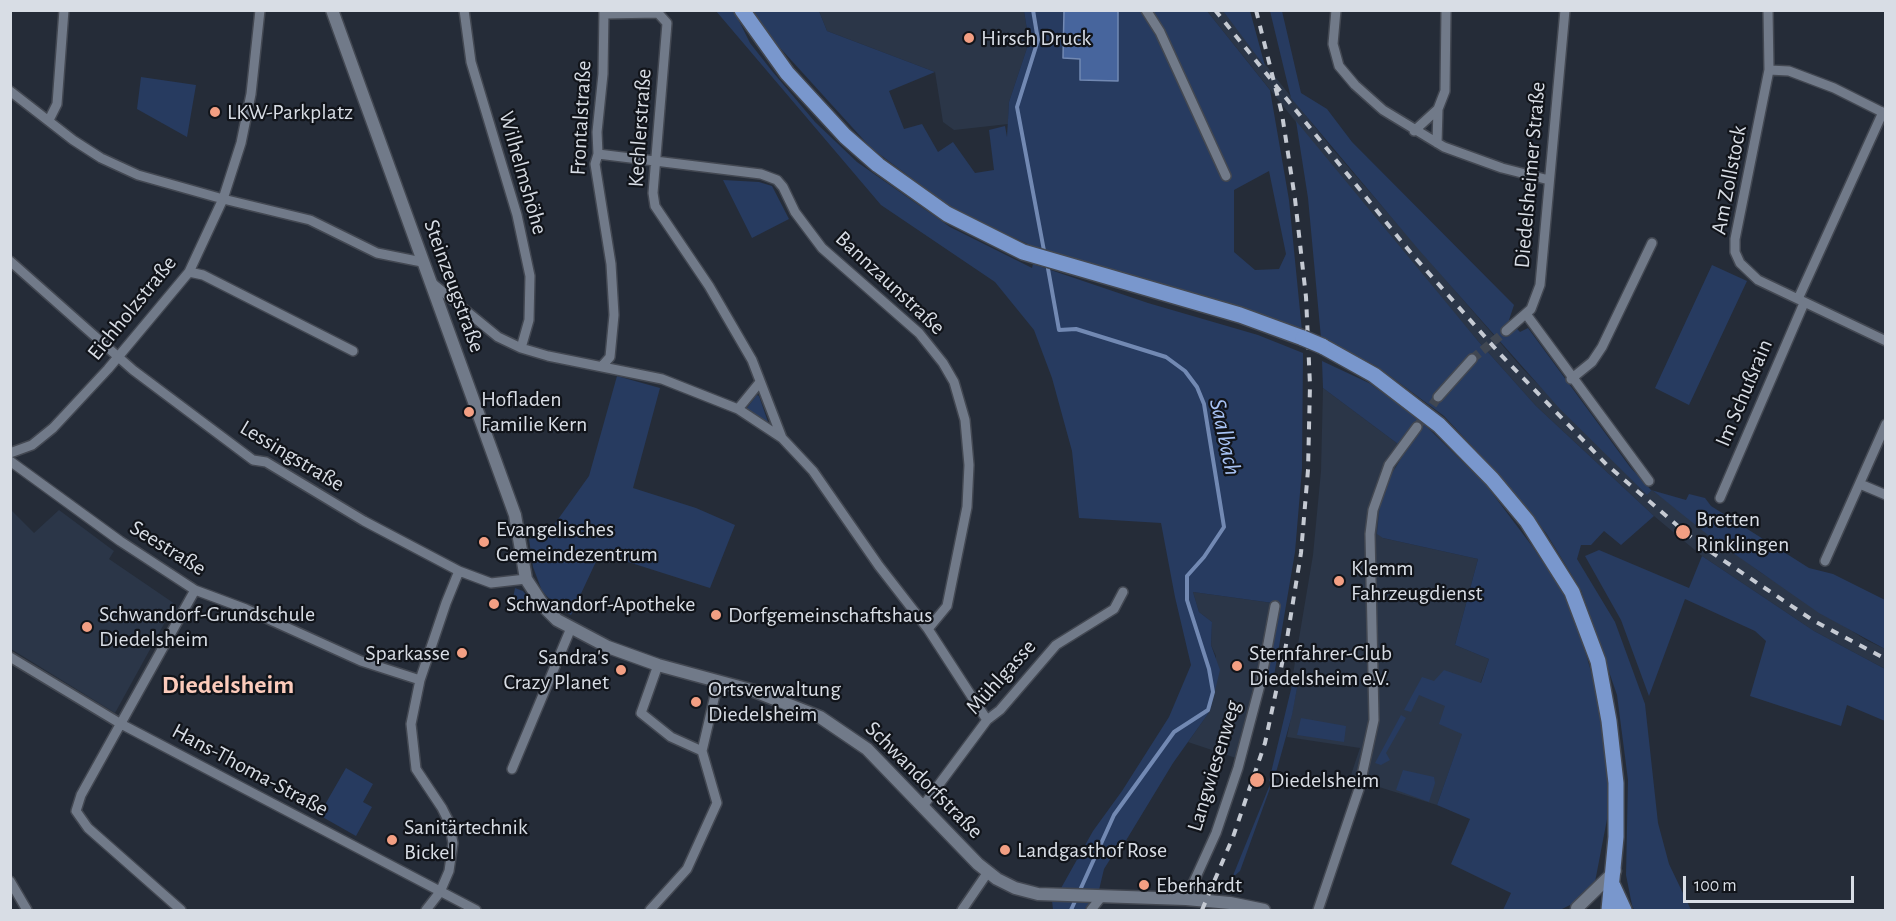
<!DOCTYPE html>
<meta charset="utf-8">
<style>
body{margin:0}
#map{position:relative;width:1896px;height:921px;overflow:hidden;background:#252c38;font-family:"Alegreya Sans",sans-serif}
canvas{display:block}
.frame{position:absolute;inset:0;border:12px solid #d8dde5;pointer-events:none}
.scale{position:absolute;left:1683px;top:876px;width:171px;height:27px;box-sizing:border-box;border:3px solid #d8dde5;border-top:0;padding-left:8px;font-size:18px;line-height:21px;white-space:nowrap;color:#d8dde5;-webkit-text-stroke:4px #11141a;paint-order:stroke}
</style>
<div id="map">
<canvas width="1896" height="921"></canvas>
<div class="frame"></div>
<div class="scale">100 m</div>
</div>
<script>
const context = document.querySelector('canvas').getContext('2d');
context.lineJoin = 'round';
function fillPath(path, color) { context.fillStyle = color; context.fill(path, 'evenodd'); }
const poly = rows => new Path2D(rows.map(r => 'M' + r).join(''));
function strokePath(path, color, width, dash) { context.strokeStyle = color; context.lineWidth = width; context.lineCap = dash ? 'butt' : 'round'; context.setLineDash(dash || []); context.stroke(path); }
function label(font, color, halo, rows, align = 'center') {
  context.font = font + ' "Alegreya Sans",sans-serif'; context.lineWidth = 4.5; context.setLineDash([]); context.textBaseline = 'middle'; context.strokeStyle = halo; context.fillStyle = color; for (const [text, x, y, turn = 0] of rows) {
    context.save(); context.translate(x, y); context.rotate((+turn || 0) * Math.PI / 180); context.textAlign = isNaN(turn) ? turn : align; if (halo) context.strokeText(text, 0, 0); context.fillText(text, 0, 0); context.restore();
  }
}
const built = poly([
 [819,11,1024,11,1029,42,1009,102,1008,124,954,130,943,122,935,72,827,31],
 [1207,11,1223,11,1330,146,1522,368,1647,495,1652,490,1760,572,1866,640,1885,649,1885,669,1814,631,1702,556,1654,516,1536,406,1478,341,1360,202],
 [1323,388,1406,450,1396,463,1383,538,1478,559,1455,645,1489,659,1437,805,1350,778,1360,748,1287,737,1298,683,1292,680,1313,555,1321,471],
 [10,509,34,533,59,510,114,551,109,559,175,604,115,713,11,649],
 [1193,592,1273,603,1257,680,1236,758,1188,742,1210,711,1216,656,1211,645,1212,622,1199,612]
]);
const green = poly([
 [716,11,734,11,750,43,772,71,815,122,857,162,950,227,1032,268,1033,264,1148,303,1258,335,1303,353,1302,469,1295,552,1273,682,1257,680,1273,603,1193,592,1199,612,1212,622,1211,645,1220,670,1210,711,1173,763,1119,852,1114,853,1104,869,1099,890,1060,890,1093,831,1122,791,1169,717,1191,665,1175,597,1161,523,1079,518,1072,451,1052,378,1034,330,995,282,881,205],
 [754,11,819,11,827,31,935,72,889,91,904,129,922,124,938,152,953,142,975,173,994,170,989,130,1005,126,1007,137,1009,102,1029,42,1024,11,1207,11,1270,90,1289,200,1302,331,1039,249,959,213,871,148,762,28],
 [1269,171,1286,254,1279,269,1255,270,1234,252,1234,190],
 [1223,11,1250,11,1265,66,1263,64],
 [1270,11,1282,11,1301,93,1327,109,1352,142,1514,305,1509,320,1520,332,1528,328,1630,467,1651,490,1686,500,1689,494,1705,498,1711,506,1809,568,1833,574,1885,600,1885,649,1819,613,1713,539,1652,490,1647,495,1560,409,1419,250,1291,98],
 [141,77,196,85,187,137,137,109],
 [1296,121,1478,341,1536,406,1654,516,1621,545,1604,531,1591,545,1581,545,1577,559,1615,622,1645,704,1658,823,1669,864,1691,910,1634,910,1632,905,1626,875,1628,780,1617,695,1581,590,1546,533,1497,473,1444,416,1378,367,1321,338,1308,198],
 [723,180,759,182,772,186,789,219,752,238],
 [1712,265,1747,281,1689,405,1655,388],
 [1322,361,1369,383,1395,402,1427,427,1486,485,1532,546,1562,591,1579,630,1598,696,1606,735,1608,814,1595,882,1576,902,1560,910,1503,910,1511,893,1451,864,1470,819,1437,805,1462,734,1439,724,1445,706,1419,695,1411,712,1404,710,1422,677,1434,681,1444,670,1481,683,1489,659,1455,645,1478,559,1383,538,1377,534,1380,503,1388,480,1406,450,1323,388],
 [617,376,660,388,633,488,696,508,735,525,710,588,600,553,571,615,557,607,542,591,533,567,529,539,546,536,589,476],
 [757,395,759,396,768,422,764,423,746,409],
 [1599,550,1689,588,1702,556,1814,631,1885,669,1885,721,1847,705,1841,726,1750,696,1766,641,1755,631,1685,599,1649,696,1621,620,1585,556],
 [515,588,523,591,537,609,535,612,513,599],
 [1293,681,1298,683,1292,715,1277,769,1240,871,1232,878,1271,782,1269,781],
 [1401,715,1406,718,1386,753,1390,760,1381,765,1375,763],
 [1301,718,1346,726,1344,742,1297,735],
 [346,768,373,784,363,802,372,807,356,836,319,815],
 [1403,770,1434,777,1435,783,1429,802,1396,790],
 [1052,900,1092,900,1084,910,1053,910]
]);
const water = poly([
 [1064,11,1118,11,1118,81,1080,80,1080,59,1063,58,1064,11]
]);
const stream = poly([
 [1033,10,1038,40,1017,107,1045,256],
 [1047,263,1059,330,1076,329,1166,357,1185,371,1197,387,1204,404,1224,527,1204,557,1187,576,1187,600,1209,669,1213,692,1208,710,1174,732,1114,815,1071,910]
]);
const minorTunnel = poly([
 [1472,359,1506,331],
 [1417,427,1438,397]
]);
const minor = poly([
 [464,10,471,62,517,215,530,276,529,320,521,348],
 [1146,10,1160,32,1226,176],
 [1336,10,1333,44,1339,66,1355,85,1383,110,1444,147,1502,168,1549,180],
 [1768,10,1769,70,1735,239,1735,252,1740,263,1758,280,1886,341],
 [605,14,658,13,667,23,653,193,655,206,709,286,752,360,782,438],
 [1769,70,1789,71,1834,88,1886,114],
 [10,91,73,140,101,158,138,175,223,199,310,220,377,253,422,262],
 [49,120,57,104,64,10],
 [1414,131,1438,109],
 [1437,143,1438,109,1445,91,1446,10],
 [598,154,761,174,777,180,783,187,795,212,822,248,919,333,943,363,954,382,965,420,969,465,967,507,947,606,928,629],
 [10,261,133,370,253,460,266,462,364,521,459,571,491,583,526,579],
 [189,272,203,275,353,351],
 [432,283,498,337,521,348,548,356,662,379,738,409,782,438,813,471,879,566,928,629,987,720],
 [1798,299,1883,112],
 [1526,314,1649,481],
 [1506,331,1531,309,1540,285,1565,10],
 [602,366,610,357,614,315,611,264,595,164,598,154,597,132,603,74,604,10],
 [1571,379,1592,362,1602,347,1652,243],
 [1438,397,1472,359],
 [738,409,760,382],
 [10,453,32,445,53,428,108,369,189,272,223,199,241,143,251,94,260,10],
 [10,461,120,541,195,590,246,609,361,661,420,680],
 [1860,484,1886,495],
 [1720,498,1804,303],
 [1825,561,1886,424],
 [10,657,121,724,476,910],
 [658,665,641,713,671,737,702,751],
 [512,769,571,628],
 [923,806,987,720,1000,710,1056,645,1114,609,1123,592],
 [10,881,27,910],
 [1186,899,1216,833,1238,768,1261,681,1275,606],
 [181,910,88,828,76,811,81,795,195,590],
 [426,910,440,892,449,871,453,843,449,822,442,808,416,769,411,724,420,680,446,603,459,571],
 [650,910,687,869,717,803,702,751,718,682],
 [962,910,988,872],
 [1091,910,1102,896],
 [1318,910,1359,789,1374,720,1370,534,1373,510,1389,465,1417,427]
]);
const tertiary = poly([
 [332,10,515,515,526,579,545,608,557,620,608,647,658,665,754,691,820,717,867,749,978,864,997,879,1015,888,1038,894,1186,899,1230,903,1264,910],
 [1577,908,1615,871]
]);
const primary = poly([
 [742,10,787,73,845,136,878,165,947,214,1023,252,1240,315,1303,338],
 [1322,346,1374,375,1439,425,1492,479,1527,521,1572,592,1598,661,1609,721,1616,783,1616,837,1609,910],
 [1613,886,1624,910]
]);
const rail = poly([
 [1215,10,1411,253,1501,355,1607,465,1699,544,1814,621,1886,659],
 [1202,910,1233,837,1265,743,1286,645,1301,553,1308,470,1310,385,1306,297,1295,199,1282,114,1256,10]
]);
const primaryBridge = poly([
 [1303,338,1322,346]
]);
const markers = [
 [969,38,6,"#f39f83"],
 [215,112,6,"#f39f83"],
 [469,412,6,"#f39f83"],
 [1683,532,8,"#f39f83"],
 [484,542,6,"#f39f83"],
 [1339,581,6,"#f39f83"],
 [494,604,6,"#f39f83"],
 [716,615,6,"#f39f83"],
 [87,627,6,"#f39f83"],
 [462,653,6,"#f39f83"],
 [1237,666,6,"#f39f83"],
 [621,670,6,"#f39f83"],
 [696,702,6,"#f39f83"],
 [1257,780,8,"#f39f83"],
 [392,840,6,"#f39f83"],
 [1005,850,6,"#f39f83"],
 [1144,885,6,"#f39f83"]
];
const poiNames = [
 ["Hirsch Druck",981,38],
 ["LKW-Parkplatz",227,112],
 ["Hofladen",481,399],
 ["Familie Kern",481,424],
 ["Bretten",1696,519],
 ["Rinklingen",1696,544],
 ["Evangelisches",496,529],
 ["Gemeindezentrum",496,554],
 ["Klemm",1351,568],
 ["Fahrzeugdienst",1351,593],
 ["Schwandorf-Apotheke",506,604],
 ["Schwandorf-Grundschule",99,614],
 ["Diedelsheim",99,639],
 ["Dorfgemeinschaftshaus",728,615],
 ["Sparkasse",450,653,"right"],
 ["Sternfahrer-Club",1249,653],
 ["Diedelsheim e.V.",1249,678],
 ["Sandra's",609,657,"right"],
 ["Crazy Planet",609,682,"right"],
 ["Ortsverwaltung",708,689],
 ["Diedelsheim",708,714],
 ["Diedelsheim",1270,780],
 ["Sanitärtechnik",404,827],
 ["Bickel",404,852],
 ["Landgasthof Rose",1017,850],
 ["Eberhardt",1156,885]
];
const streetNames = [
 ["Frontalstraße",581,118,-87],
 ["Kechlerstraße",640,128,-86],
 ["Wilhelmshöhe",523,173,74],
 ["Diedelsheimer Straße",1530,175,-85],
 ["Am Zollstock",1729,180,-79],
 ["Bannzaunstraße",890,283,43],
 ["Steinzeugstraße",454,286,70],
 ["Eichholzstraße",132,308,-51],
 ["Im Schußrain",1744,393,-67],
 ["Lessingstraße",292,456,31],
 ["Seestraße",168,548,32],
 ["Mühlgasse",1001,677,-48],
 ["Langwiesenweg",1214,766,-73],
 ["Hans-Thoma-Straße",250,770,28],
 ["Schwandorfstraße",924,780,45]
];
const waterNames = [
 ["Saalbach",1225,437,78]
];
const quarterNames = [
 ["Diedelsheim",228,685]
];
fillPath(built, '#2b3648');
fillPath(green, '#273b60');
fillPath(water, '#47659d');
strokePath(water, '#7289b3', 1.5);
strokePath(stream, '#7289b3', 4);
strokePath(minorTunnel, '#404752', 9, [9, 4.5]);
strokePath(minor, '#434852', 12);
strokePath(tertiary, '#434852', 15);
strokePath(primary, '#434852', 18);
strokePath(minor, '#717a89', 9);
strokePath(tertiary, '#717a89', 12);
strokePath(primary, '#7997cd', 15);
strokePath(rail, '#c5cad3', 4, [8, 8]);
strokePath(primaryBridge, '#434852', 18, []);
strokePath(primaryBridge, '#7997cd', 15);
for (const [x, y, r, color] of markers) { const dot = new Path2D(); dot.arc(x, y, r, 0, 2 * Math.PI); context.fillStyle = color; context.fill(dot); strokePath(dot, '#11141a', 2); }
label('22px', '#d8dde5', '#11141a', poiNames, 'left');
label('22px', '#d8dde5', '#11141a', streetNames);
label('italic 24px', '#a7c2f3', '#11141a', waterNames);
label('bold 26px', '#fccbbb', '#11141a', quarterNames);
</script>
